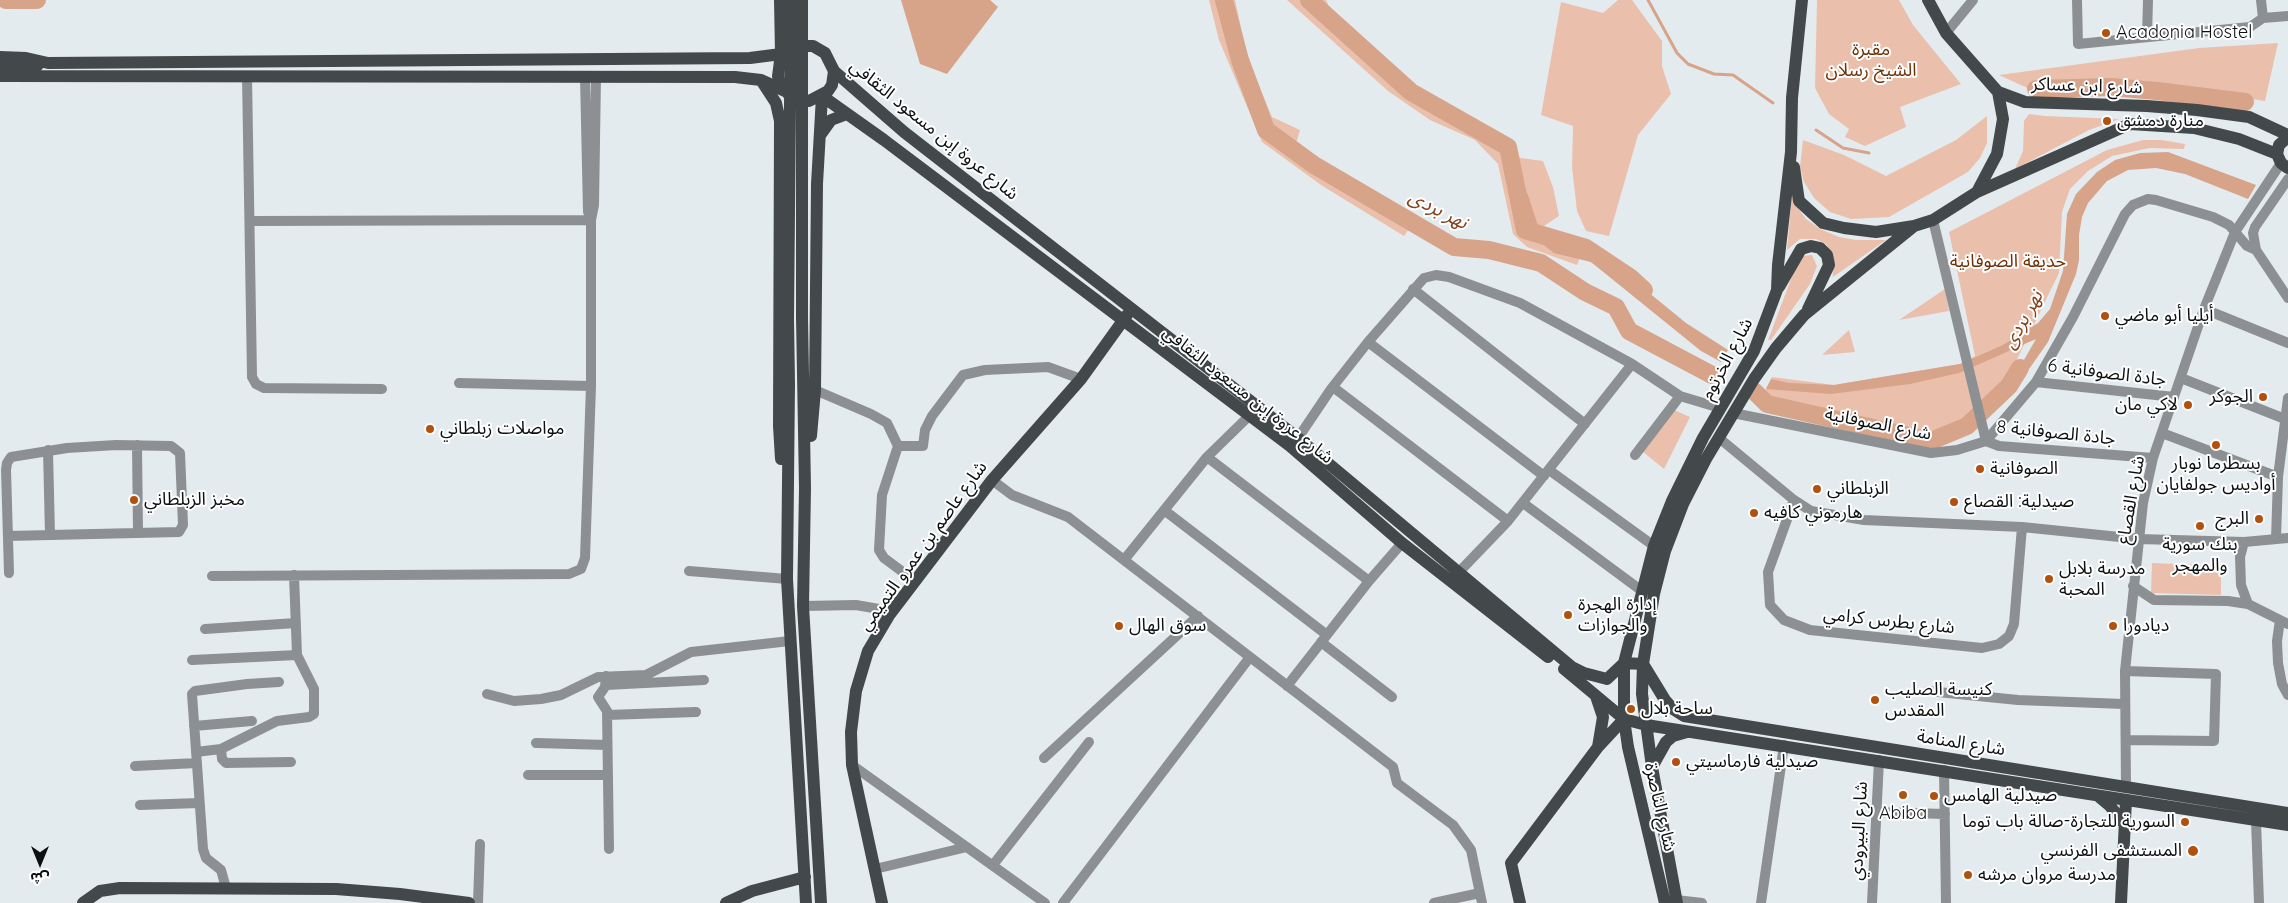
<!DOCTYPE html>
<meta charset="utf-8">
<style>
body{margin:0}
#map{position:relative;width:2288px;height:903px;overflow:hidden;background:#e4ebef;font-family:Quicksand,"Noto Sans Arabic",sans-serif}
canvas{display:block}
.north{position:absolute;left:15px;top:838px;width:50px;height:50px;-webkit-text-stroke:4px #fff;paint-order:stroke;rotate:180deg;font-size:14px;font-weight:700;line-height:20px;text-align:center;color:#0d1011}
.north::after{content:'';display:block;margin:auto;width:18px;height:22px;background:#0d1011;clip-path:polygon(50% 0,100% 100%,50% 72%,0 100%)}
</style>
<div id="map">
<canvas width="2288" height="903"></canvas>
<div class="north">ش</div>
</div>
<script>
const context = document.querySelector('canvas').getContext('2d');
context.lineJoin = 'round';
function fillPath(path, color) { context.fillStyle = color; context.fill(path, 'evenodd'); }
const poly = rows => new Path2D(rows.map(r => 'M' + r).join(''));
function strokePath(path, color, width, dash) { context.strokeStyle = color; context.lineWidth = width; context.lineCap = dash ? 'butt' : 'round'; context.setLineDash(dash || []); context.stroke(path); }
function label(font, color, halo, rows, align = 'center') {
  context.font = font + ' Quicksand,"Noto Sans Arabic",sans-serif'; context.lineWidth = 4; context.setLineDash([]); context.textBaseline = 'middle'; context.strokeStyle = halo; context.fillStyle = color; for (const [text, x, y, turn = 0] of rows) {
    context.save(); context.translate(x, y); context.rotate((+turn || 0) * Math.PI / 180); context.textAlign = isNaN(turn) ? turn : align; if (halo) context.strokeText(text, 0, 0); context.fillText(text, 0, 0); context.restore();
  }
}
const green = poly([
 [1209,0,1235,0,1248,59,1272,117,1300,130,1296,144,1321,163,1417,217,1404,236,1321,185,1262,142,1219,40],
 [1287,0,1326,0,1333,15,1364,39,1405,81,1448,104,1498,145,1521,158,1543,161,1553,187,1559,216,1544,226,1582,253,1577,265,1527,247,1513,234,1498,164,1475,140,1430,120,1388,91],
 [1618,0,1632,0,1662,41,1662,66,1671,94,1638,135,1609,236,1586,231,1577,211,1572,167,1573,126,1541,115,1561,2,1603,13],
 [1817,0,1899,0,1913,25,1961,84,1900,107,1906,127,1865,146,1845,137,1849,129,1829,114,1815,88],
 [2278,43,2265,101,2166,87,2120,84,2036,92,1999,75,2199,48],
 [2029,114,2045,116,2119,119,2089,130,2015,169,2023,151,2024,121],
 [1987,116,1987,143,1980,158,1968,172,1889,217,1851,219,1830,212,1814,198,1804,182,1800,167,1803,140,1844,155,1886,176,1956,140],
 [2143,140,2162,140,2185,144,2184,149,2150,148,2112,156,2088,171,2070,189,2062,212,2059,273,2005,384,1973,415,1949,428,1920,435,1760,401,1772,377,1834,385,1960,364,1975,356,1949,232,2107,150],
 [1792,195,1797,207,1806,219,1820,229,1839,237,1856,240,1886,240,1833,277,1831,252,1826,244,1816,239,1800,239,1787,250],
 [1812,255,1817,266,1810,284,1771,340,1768,340,1796,266,1803,256],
 [1945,289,1949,311,1899,320],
 [1849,330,1855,352,1822,355],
 [1674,410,1690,417,1664,469,1642,451],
 [2152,563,2221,566,2221,595,2151,593]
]);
const water = poly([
 [901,0,990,0,998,7,947,74,920,64],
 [2168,152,2256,185,2248,199,2185,174,2156,168,2128,170,2107,181,2088,203,2082,217,2079,235,2079,260,2076,274,2048,342,2020,382,1988,416,1964,434,1935,446,1915,444,1783,412,1767,404,1931,441,1967,426,2009,386,2036,339,1959,373,1910,384,1831,394,1766,389,1771,379,1789,383,1834,385,1960,364,2003,345,2038,323,2050,309,2063,271,2067,214,2076,194,2097,172,2115,160,2140,153],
 [1512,163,1528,195,1541,235,1586,248,1631,278,1686,323,1728,350,1721,362,1701,351,1591,262,1554,253,1525,230]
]);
const stream = poly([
 [1648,0,1677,53,1688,64,1714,74,1733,75,1773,103],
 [1816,130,1843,148,1869,153]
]);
const river = poly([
 [6,0,37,0],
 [1224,0,1240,60,1266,130,1314,165,1454,247,1489,250,1541,263,1585,292,1616,307,1629,331,1712,375],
 [1309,0,1411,92,1508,147,1525,230,1586,248,1631,278,1644,290],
 [2036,89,2111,87,2157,91,2245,102],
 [1754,391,1767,404,1931,441,1967,426,2009,386,2020,368]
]);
const minor = poly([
 [2077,0,2078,44,2250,27,2263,18,2288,16],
 [2261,0,2263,18],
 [1946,33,1973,0],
 [2147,36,2148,0],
 [247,76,252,377,256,384,264,388,382,389],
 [585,77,588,212],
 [2288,179,2255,227,2253,233,2256,250,2288,298],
 [1933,220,1986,441,1999,446,2153,458],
 [251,221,591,220],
 [1413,289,1585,424],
 [2204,309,2288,343],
 [1368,342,1544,476],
 [2181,378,2285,419],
 [2036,382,2174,397],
 [459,383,591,386],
 [1333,387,1508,521],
 [815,390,871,414,887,423,898,446,923,446,925,430,932,416,963,375,985,370,1048,367,1081,379],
 [1733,413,1931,453,1957,450,1986,441,2036,382,2073,317,2125,214,2133,205,2148,199,2156,200,2213,217,2229,225,2247,246,2256,250],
 [2162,433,2278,477],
 [1298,438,1331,389,1368,342,1424,278,1436,275,1449,277,1520,303,1632,364,1680,396,1720,408],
 [1719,438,1794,500,1811,511,1864,520,2022,527,2139,539,2244,542,2288,538],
 [137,445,138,533],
 [898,446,882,495,879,550,884,558,915,581],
 [48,450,50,535],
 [1635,455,1680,396],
 [1207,457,1369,581],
 [1549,470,1654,546],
 [992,480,1012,495,1068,517,1393,767,1397,783,1453,825,1471,850,1482,903],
 [1794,500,1768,572,1770,605,1784,620,1810,630,1982,648,1999,644,2009,636,2014,624,2022,527],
 [1523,503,1642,591],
 [1164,510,1327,635],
 [8,536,179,532,183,525,180,453,171,446,116,445,67,448,11,457,7,463,6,470,9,573],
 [2276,539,2278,477,2288,398],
 [2244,542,2240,557,2241,585,2248,604],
 [1124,560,1207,457,1250,415],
 [689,571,787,579],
 [1460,571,1508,521,1632,364],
 [212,576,569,574,581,569,585,558,591,386,591,220,594,205,596,77],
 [2133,586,2154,600,2228,601,2248,604,2288,624],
 [803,606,856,605,879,609,890,614],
 [2280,620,2277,641,2278,663,2282,684,2288,695],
 [205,629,296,623],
 [1321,642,1392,697],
 [192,660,297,655],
 [2125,671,2216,674,2214,741,2126,740],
 [606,676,605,687,598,697,607,711,609,849],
 [606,685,704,680],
 [1287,686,1369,581,1402,543],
 [1928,691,2018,700,2124,704],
 [487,694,514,701,541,699,561,695,598,677,646,675,691,652,790,641],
 [607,715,696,712],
 [194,726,252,721],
 [536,743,607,745],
 [221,749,222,759,226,763,291,762],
 [196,752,221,749,277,721,309,717,314,714,314,689,297,655,294,575],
 [1044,758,1198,616],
 [852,765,1045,903],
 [135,766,197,763],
 [1944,770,1946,903],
 [528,775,608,775],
 [2126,788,2125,671,2143,503,2153,458,2204,309,2235,232,2281,163],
 [140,805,199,803],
 [1876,812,1945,814],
 [2256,821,2259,903],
 [993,865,1089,742],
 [875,869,967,847],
 [226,888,221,870,206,858,203,849,192,694,195,691,247,684,279,682],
 [1676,900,1702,903],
 [478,903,480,844],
 [1063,903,1250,657],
 [1434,903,1480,893],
 [1761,903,1784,745],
 [1872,903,1879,760]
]);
const major = poly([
 [1928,0,1946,33,1998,92,2025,102,2147,106,2197,110,2249,117,2288,135],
 [800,46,813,46,825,53,834,71,832,85,828,91,809,101,790,96,780,84,778,76,781,54,800,46],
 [0,57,26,58,48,63,750,58,781,54,780,0],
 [0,67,38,65],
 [834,71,904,132,1298,438,1572,667,1584,673,1607,679,1624,663,1643,664,1665,700,1673,709,1684,716,2288,813],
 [0,76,735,77,761,80,785,91],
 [761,80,776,103,780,121,779,426,781,459],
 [822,96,884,140,1290,446,1402,543,1548,657],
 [821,134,831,120,847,114],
 [2288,137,2279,145,2277,154,2281,163,2288,168],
 [1794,167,1799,201,1823,223,1844,228,1876,232,1914,226,1933,220,1977,192,2130,124,2194,128,2239,139,2277,154],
 [1977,192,1997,154,2003,119,1998,92],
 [1779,287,1801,249,1811,246,1820,248,1827,255,1829,265,1808,309],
 [802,317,805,488,803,606,821,903],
 [788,318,789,384,787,579,806,903],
 [811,436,815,390,817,184,822,96],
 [1564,669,1624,719,1646,725,2288,825],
 [1596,696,1603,717,1598,747],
 [1652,767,1666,742,1673,736,1687,732],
 [2098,796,2110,806,2126,826],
 [83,903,100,891,120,888,336,889,400,894,469,903],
 [726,903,752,891,805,877],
 [882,903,852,765,851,732,856,691,868,651,890,614,992,480,1081,379,1127,315],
 [1520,903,1511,863,1598,747,1624,719],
 [1665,903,1628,747,1624,719,1624,663,1654,546,1672,501,1703,438,1754,351,1777,290,1778,265,1791,152,1792,98,1802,0],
 [1677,903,1652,767,1642,694,1643,664,1654,594,1665,551,1683,504,1706,459,1754,379,1776,348,1804,315,1914,226],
 [2121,903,2126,800]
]);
const majorBridge = poly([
 [802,0,802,317],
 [788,318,791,0]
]);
const markers = [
 [2106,33,5,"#b2510e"],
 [2107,121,5,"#b2510e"],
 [2105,316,5,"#b2510e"],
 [2263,397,5,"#b2510e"],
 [2188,405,5,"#b2510e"],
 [430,429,5,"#b2510e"],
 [2216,445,5,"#b2510e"],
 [1980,469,5,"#b2510e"],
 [1817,489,5,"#b2510e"],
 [134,500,5,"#b2510e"],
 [1954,502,5,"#b2510e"],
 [1754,513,5,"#b2510e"],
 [2259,519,5,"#b2510e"],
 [2200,526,5,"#b2510e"],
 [2049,579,5,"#b2510e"],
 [1568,615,5,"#b2510e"],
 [1119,626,5,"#b2510e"],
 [2113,626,5,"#b2510e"],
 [1875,700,5,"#b2510e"],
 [1631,709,5,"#b2510e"],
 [1676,762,5,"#b2510e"],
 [1903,795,5,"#b2510e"],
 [1934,796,5,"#b2510e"],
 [2185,822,5,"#b2510e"],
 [2193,851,6,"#b2510e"],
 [1968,875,5,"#b2510e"]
];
const poiNames = [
 ["Acadonia Hostel",2116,33],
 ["منارة دمشق",2117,121],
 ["أيليا أبو ماضي",2115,316],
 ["الجوكر",2253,397,"right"],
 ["لاكي مان",2178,405,"right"],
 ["مواصلات زبلطاني",440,429],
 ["بسطرما نوبار",2216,464,"center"],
 ["أواديس جولفايان",2216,485,"center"],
 ["الصوفانية",1990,469],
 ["الزبلطاني",1827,489],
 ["مخبز الزبلطاني",144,500],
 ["صيدلية: القصاع",1964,502],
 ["هارموني كافيه",1764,513],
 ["البرج",2249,519,"right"],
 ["بنك سورية",2200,545,"center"],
 ["والمهجر",2200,566,"center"],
 ["مدرسة بلابل",2059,569],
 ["المحبة",2059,590],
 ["إدارة الهجرة",1578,605],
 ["والجوازات",1578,626],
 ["سوق الهال",1129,626],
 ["ديادورا",2123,626],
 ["كنيسة الصليب",1885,690],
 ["المقدس",1885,711],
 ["ساحة بلال",1641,709],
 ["صيدلية فارماسيتي",1686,762],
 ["صيدلية الهامس",1944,796],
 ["Abiba",1903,814,"center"],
 ["السورية للتجارة-صالة باب توما",2175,822,"right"],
 ["المستشفى الفرنسي",2182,851,"right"],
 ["مدرسة مروان مرشه",1978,875]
];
const parkNames = [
 ["مقبرة",1871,50],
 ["الشيخ رسلان",1871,71],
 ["حديقة الصوفانية",2008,262]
];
const streetNames = [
 ["شارع ابن عساكر",2087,86,2],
 ["شارع عروة إبن مسعود الثقافي",934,130,39],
 ["شارع الخرتوم",1727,359,-62],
 ["جادة الصوفانية 6",2107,373,7],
 ["شارع عروة إبن مسعود الثقافي",1248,395,38],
 ["شارع الصوفانية",1878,424,11],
 ["جادة الصوفانية 8",2056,433,6],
 ["شارع القصاع",2131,500,-80],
 ["شارع عاصم بن عمرو التميمي",923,546,-54],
 ["شارع بطرس كرامي",1889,621,6],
 ["شارع المنامة",1961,743,9],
 ["شارع الناصرة",1660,807,77],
 ["شارع البيرودي",1859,831,-87]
];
const waterNames = [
 ["نهر بردى",1438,210,27],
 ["نهر بردى",2023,320,-61]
];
fillPath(green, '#eac0ac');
fillPath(water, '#d7a389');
strokePath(stream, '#d7a389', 3);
strokePath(river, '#d7a389', 18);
strokePath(minor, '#8d9092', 10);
strokePath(major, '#43484b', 12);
strokePath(majorBridge, '#43484b', 12);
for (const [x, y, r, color] of markers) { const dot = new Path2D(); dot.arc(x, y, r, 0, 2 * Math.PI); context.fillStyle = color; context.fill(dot); strokePath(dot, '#fff', 2); }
label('18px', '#0d1011', '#fff', poiNames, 'left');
label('18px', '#6e3006', '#fff', parkNames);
label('18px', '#0d1011', '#fff', streetNames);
label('italic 19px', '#82421e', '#fff', waterNames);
</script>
